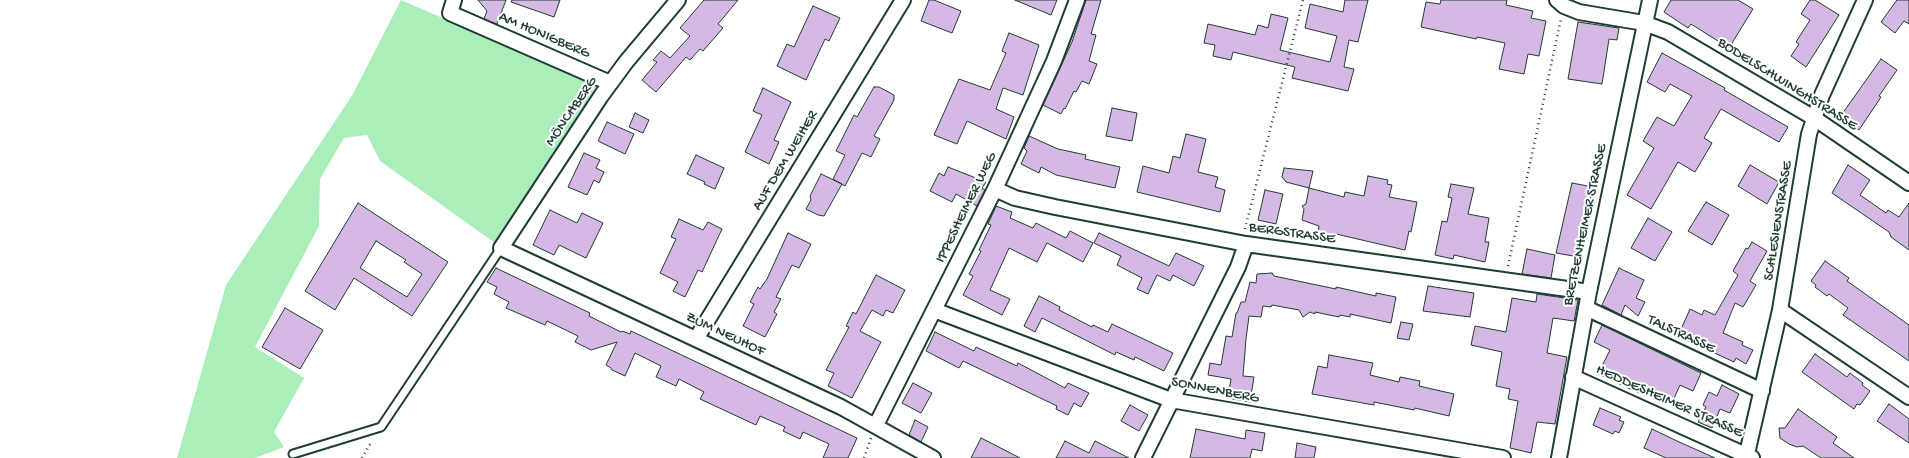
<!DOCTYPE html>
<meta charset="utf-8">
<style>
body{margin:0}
canvas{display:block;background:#fff}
</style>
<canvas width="1909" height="458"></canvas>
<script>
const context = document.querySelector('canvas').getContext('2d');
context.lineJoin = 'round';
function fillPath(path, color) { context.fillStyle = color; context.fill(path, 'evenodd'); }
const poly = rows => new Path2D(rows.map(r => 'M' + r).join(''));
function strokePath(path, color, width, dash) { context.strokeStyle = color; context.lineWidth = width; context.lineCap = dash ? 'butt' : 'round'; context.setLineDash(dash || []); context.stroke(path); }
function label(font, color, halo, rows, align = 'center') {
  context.font = font + ' "Gochi Hand",sans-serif'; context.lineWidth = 4; context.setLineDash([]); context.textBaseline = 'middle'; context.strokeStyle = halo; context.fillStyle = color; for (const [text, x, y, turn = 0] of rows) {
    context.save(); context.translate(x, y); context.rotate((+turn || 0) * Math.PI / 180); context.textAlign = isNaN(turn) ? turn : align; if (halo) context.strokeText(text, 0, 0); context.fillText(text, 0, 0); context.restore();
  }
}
const green = poly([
 [401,0,597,85,495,243,380,161,367,135,344,138,320,179,319,226,255,347,304,378,274,432,284,447,255,458,177,458,226,285,353,94]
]);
const building = poly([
 [478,0,506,0,497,24,484,19,487,11,478,0],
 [512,0,560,0,554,17,511,2,512,0],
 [704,0,738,0,718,24,723,28,703,51,700,49,690,60,686,57,656,92,642,80,657,62,653,60,661,51,670,58,690,36,680,28,704,0],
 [929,0,934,0,961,11,952,33,921,21,929,0],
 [1015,0,1057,0,1051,15,1015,0],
 [1086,0,1101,0,1091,34,1096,35,1089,61,1097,64,1089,84,1082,81,1076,92,1074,91,1065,109,1064,108,1061,114,1043,105,1072,42,1086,0],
 [1345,0,1368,0,1358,42,1349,40,1344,67,1354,69,1348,91,1292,78,1295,67,1233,52,1231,60,1213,56,1215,45,1204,43,1208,24,1255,35,1258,25,1268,28,1271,14,1288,18,1280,50,1330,62,1337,36,1305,28,1310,4,1343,12,1345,0],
 [1441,0,1507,0,1506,5,1533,11,1531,18,1546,21,1539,56,1528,54,1524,74,1499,69,1505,43,1477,37,1476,39,1421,27,1426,2,1440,4,1441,0],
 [1671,0,1738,0,1753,9,1729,48,1691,24,1688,28,1664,12,1671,0],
 [1810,0,1815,0,1839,15,1806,67,1791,56,1799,44,1796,42,1810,20,1801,14,1810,0],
 [1897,0,1909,0,1909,24,1904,21,1895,33,1881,22,1897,0],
 [813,6,840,18,829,41,825,39,806,80,777,66,787,44,794,47,813,6],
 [1578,22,1619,28,1617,40,1609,39,1602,84,1568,79,1578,22],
 [1009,33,1039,45,1023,95,1003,88,996,109,1014,117,1006,139,967,121,957,144,934,135,959,79,990,90,1006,53,1002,51,1009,33],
 [1662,53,1725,88,1724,90,1788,127,1779,142,1721,109,1704,138,1712,143,1695,172,1678,162,1651,209,1627,195,1654,148,1643,141,1657,117,1674,126,1692,96,1670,84,1665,92,1647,82,1662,53],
 [1881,59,1897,70,1879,96,1881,97,1859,130,1840,117,1881,59],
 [874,87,879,87,894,95,894,100,874,136,880,139,871,157,862,153,845,186,833,179,845,155,836,151,854,115,857,117,874,87],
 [763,88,791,102,774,140,779,142,769,164,745,152,762,115,753,111,763,88],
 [1112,108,1137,113,1132,141,1106,136,1112,108],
 [635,113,649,120,643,133,629,127,635,113],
 [607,122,634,134,625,154,598,141,607,122],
 [1186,134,1206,139,1198,172,1218,177,1215,187,1225,190,1220,212,1137,192,1143,166,1169,173,1173,156,1180,158,1186,134],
 [1029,136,1058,149,1086,155,1085,159,1120,167,1115,188,1056,175,1041,167,1039,173,1021,164,1027,151,1024,148,1029,136],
 [584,153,600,160,596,168,604,172,599,183,594,180,587,195,568,187,584,153],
 [696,155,724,168,715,189,704,184,705,182,687,174,696,155],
 [1750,165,1779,182,1767,204,1738,186,1750,165],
 [1848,165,1870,180,1860,195,1886,213,1888,210,1899,217,1909,203,1909,250,1891,237,1889,232,1832,193,1848,165],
 [948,167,986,182,982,188,985,190,977,206,956,194,952,202,930,191,939,173,944,176,948,167],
 [1284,168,1313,171,1309,188,1286,182,1282,177,1284,168],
 [821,174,842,184,824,216,818,215,806,209,811,200,810,196,821,174],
 [1368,176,1388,180,1387,184,1392,185,1389,197,1417,202,1411,232,1409,231,1405,250,1336,234,1335,238,1318,234,1319,226,1302,220,1304,209,1302,206,1306,204,1309,188,1344,197,1345,192,1364,196,1368,176],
 [1572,183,1593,187,1579,257,1556,253,1572,183],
 [1451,184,1474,188,1468,214,1489,218,1485,242,1489,242,1485,262,1454,255,1453,259,1435,255,1442,221,1447,222,1452,198,1448,197,1451,184],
 [1265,190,1283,194,1276,224,1258,220,1265,190],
 [1706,202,1729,215,1712,245,1688,231,1706,202],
 [358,203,448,262,412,316,354,278,335,310,305,291,358,203],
 [376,241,406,260,404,262,422,274,407,297,360,268,376,241],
 [996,206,1012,212,1010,218,1033,228,1036,223,1066,238,1070,231,1093,243,1083,262,1047,243,1037,262,1009,248,990,290,1010,299,1002,315,963,295,973,276,969,274,981,251,979,250,991,225,988,224,996,206],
 [550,210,577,223,582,213,603,223,586,258,559,245,554,255,533,245,550,210],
 [1648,218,1672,232,1655,261,1631,248,1648,218],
 [679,219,703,230,708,222,722,229,702,272,698,270,685,297,673,291,678,282,660,273,676,239,671,237,679,219],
 [788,233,811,244,799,268,792,265,776,297,781,299,774,312,777,314,765,337,743,326,754,304,750,302,758,287,760,289,767,279,788,233],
 [1099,233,1169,266,1176,253,1204,266,1194,286,1173,275,1170,281,1157,275,1148,294,1137,289,1142,278,1117,265,1121,256,1094,243,1099,233],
 [1752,242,1767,251,1750,281,1756,285,1743,307,1735,303,1723,333,1743,342,1742,345,1753,350,1746,364,1736,358,1734,362,1678,336,1690,309,1702,315,1704,310,1715,315,1738,275,1733,271,1746,248,1748,249,1752,242],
 [1527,249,1555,255,1551,278,1522,274,1527,249],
 [1825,261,1849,278,1847,281,1909,325,1909,361,1843,315,1848,308,1829,294,1827,296,1815,287,1816,285,1811,281,1825,261],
 [496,268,590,313,589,316,621,332,622,331,630,334,631,331,857,438,848,458,823,458,829,444,803,432,800,439,783,431,785,427,760,416,756,425,700,399,704,392,679,379,676,386,656,377,661,366,635,353,625,376,612,370,611,368,606,365,617,342,591,350,575,342,578,336,547,321,545,325,506,308,509,302,494,294,497,287,487,282,496,268],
 [1619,268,1644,280,1636,298,1645,302,1638,316,1625,305,1621,315,1602,305,1619,268],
 [1272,273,1274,276,1336,289,1336,287,1376,296,1376,293,1396,297,1391,323,1350,314,1350,317,1340,315,1339,317,1315,312,1315,314,1310,312,1303,317,1299,310,1272,305,1271,307,1263,306,1261,317,1249,316,1246,339,1243,376,1254,377,1250,402,1228,398,1231,379,1208,375,1210,363,1221,365,1226,336,1232,337,1236,313,1237,313,1241,302,1245,302,1250,282,1256,283,1257,274,1272,273],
 [876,275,905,290,893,313,886,310,883,316,872,310,860,331,881,342,852,398,828,386,834,373,826,370,849,327,846,326,853,312,856,314,876,275],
 [1428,286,1474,293,1470,317,1423,311,1428,286],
 [1537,294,1578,300,1574,321,1553,318,1547,353,1567,357,1555,424,1537,422,1531,453,1510,448,1518,401,1508,399,1510,389,1496,386,1502,352,1471,345,1475,326,1506,332,1512,298,1536,302,1537,294],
 [1039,296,1060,307,1059,310,1092,327,1093,325,1108,332,1112,324,1173,353,1164,371,1135,357,1134,360,1116,352,1115,355,1042,318,1035,332,1024,326,1039,296],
 [285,308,323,330,300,369,262,347,285,308],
 [1401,322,1413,324,1409,340,1397,338,1401,322],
 [1602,325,1701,373,1693,391,1680,385,1672,403,1642,387,1639,393,1598,374,1610,350,1594,342,1602,325],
 [935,332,974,351,976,347,1017,366,1018,363,1065,388,1068,383,1089,393,1081,407,1074,403,1068,415,1056,409,1057,406,963,361,959,368,926,351,935,332],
 [1815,354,1847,377,1850,373,1863,383,1862,385,1870,391,1860,405,1857,404,1854,409,1802,372,1815,354],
 [1329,355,1373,363,1370,375,1399,382,1400,377,1420,381,1419,386,1454,394,1449,416,1415,408,1414,410,1374,402,1374,405,1312,394,1318,366,1327,368,1329,355],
 [913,383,932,393,921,413,902,403,913,383],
 [1722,385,1739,394,1730,413,1720,409,1712,428,1698,422,1706,407,1703,405,1709,392,1717,396,1722,385],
 [1889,404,1909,419,1909,443,1877,421,1889,404],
 [1130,405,1148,415,1139,431,1121,421,1130,405],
 [1600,408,1621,417,1619,420,1624,422,1619,433,1615,431,1613,434,1593,425,1600,408],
 [1798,409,1837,437,1833,443,1854,458,1821,458,1803,446,1797,447,1789,444,1780,438,1779,428,1785,428,1798,409],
 [915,420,928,427,921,442,909,435,915,420],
 [1196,429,1245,439,1246,430,1265,433,1262,451,1252,449,1250,458,1190,458,1196,429],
 [1652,429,1677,441,1715,458,1666,458,1644,448,1652,429],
 [981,438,989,442,1020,458,971,458,981,438],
 [1065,441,1089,453,1095,441,1129,458,1056,458,1065,441],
 [1297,443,1316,447,1314,458,1295,458,1297,443]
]);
const path = poly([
 [1245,229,1303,0],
 [1508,266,1561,19],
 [362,458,372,441],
 [864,458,871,438]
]);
const lane = poly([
 [293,454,381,427,501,248]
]);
const street = poly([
 [454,0,450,13,610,83],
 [678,0,626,62,601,96,501,248,841,407,933,458],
 [1557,0,1564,6,1579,12,1644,23,1668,32,1814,118,1909,183],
 [995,189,1015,198,1055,207,1246,244,1589,292],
 [1586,308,1762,391],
 [934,310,1171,400,1503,458],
 [1780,310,1909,397],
 [696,339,903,0],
 [1573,377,1752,458],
 [876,425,995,189,1054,61,1077,0],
 [1143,458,1238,267,1246,244],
 [1559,458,1589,292,1650,0],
 [1746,458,1780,310,1809,134,1822,95,1865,0]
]);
const streetNames = [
 ["AM HONIGBERG",544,36,23],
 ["BODELSCHWINGHSTRASSE",1787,85,32],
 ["MÖNCHBERG",572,112,-56],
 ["AUF DEM WEIHER",786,161,-59],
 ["IPPESHEIMER WEG",967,208,-64],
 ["SCHLESIENSTRASSE",1779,221,-81],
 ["BRETZENHEIMER STRASSE",1586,225,-78],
 ["BERGSTRASSE",1292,234,8],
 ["ZUM NEUHOF",725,335,25],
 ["TALSTRASSE",1681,335,25],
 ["SONNENBERG",1215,391,11],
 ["HEDDESHEIMER STRASSE",1669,402,24]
];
fillPath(green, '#aaeeb9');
fillPath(building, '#d6b8e5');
strokePath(building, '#1f3d34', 1);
strokePath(lane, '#1f3d34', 11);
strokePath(street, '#1f3d34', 18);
strokePath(path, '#1f3d34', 2.5, [1, 4]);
strokePath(lane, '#fff', 7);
strokePath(street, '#fff', 14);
label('15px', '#1f3d34', '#fff', streetNames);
</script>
